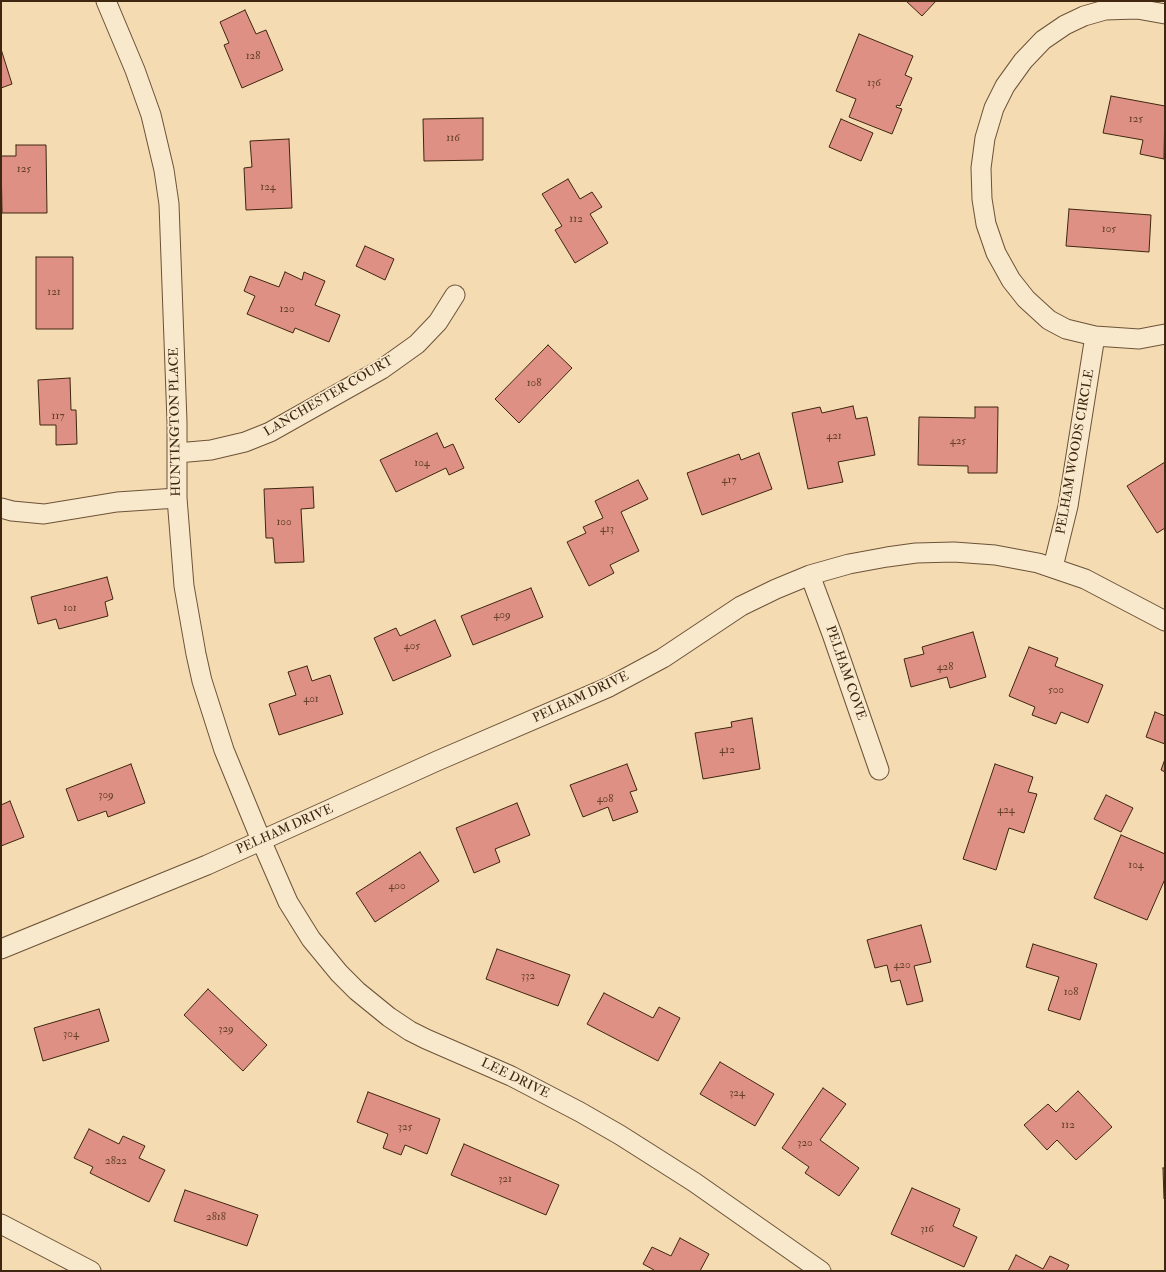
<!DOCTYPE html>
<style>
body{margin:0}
#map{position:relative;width:1166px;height:1272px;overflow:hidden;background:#f4dbb1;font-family:"IM FELL Double Pica",serif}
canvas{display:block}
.frame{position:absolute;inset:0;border:2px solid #3e2610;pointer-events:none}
</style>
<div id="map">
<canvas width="1166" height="1272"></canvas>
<div class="frame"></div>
</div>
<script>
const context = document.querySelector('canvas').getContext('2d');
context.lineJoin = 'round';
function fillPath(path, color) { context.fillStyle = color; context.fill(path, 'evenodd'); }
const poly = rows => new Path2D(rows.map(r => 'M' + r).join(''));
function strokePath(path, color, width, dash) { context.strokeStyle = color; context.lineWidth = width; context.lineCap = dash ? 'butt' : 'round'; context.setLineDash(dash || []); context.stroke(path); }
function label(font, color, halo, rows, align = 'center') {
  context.font = font + ' "IM FELL Double Pica",serif'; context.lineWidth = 3.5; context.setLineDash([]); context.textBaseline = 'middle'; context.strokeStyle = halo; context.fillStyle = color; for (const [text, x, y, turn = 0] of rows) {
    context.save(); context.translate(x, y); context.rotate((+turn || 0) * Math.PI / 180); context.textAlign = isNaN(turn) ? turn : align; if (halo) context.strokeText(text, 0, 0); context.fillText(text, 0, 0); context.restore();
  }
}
const building = poly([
 [906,1,936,1,922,16,906,1],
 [245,10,256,34,266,30,283,70,242,88,224,45,229,43,220,22,245,10],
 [859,34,913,56,905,75,912,78,900,106,897,105,896,107,902,109,892,134,849,117,856,99,836,91,859,34],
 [1,49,12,84,1,88,1,49],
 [1111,96,1165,106,1164,159,1140,154,1143,140,1103,133,1111,96],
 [483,118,483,160,424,161,423,119,483,118],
 [841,119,873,133,861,161,829,147,841,119],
 [289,139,292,208,246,210,244,168,252,167,250,141,289,139],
 [16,145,46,145,47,213,2,213,1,156,16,156,16,145],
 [568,179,580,199,592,192,602,207,590,214,608,243,575,263,555,230,562,226,542,194,568,179],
 [1069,209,1151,215,1149,252,1066,246,1069,209],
 [365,246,394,259,385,280,356,266,365,246],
 [36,257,73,257,73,329,36,329,36,257],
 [285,272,302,280,304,272,325,281,315,305,340,315,329,342,295,328,293,333,247,314,255,296,244,291,250,276,279,287,285,272],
 [548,345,572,368,519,423,495,399,548,345],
 [70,378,71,410,76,410,77,444,56,445,56,425,40,425,38,380,70,378],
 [853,406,856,419,867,417,875,455,838,462,843,482,808,489,792,413,820,407,822,413,853,406],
 [975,407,998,407,997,473,968,473,968,466,918,465,919,417,975,418,975,407],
 [437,433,444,448,453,444,464,468,449,475,446,468,396,492,380,460,437,433],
 [759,453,772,489,702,515,687,473,739,454,741,460,759,453],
 [1165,462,1165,528,1157,533,1127,486,1165,462],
 [638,480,648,499,621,512,639,551,610,565,614,573,589,586,567,542,586,533,583,527,603,518,595,501,638,480],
 [313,487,314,508,301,509,304,562,275,563,273,538,266,538,264,489,313,487],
 [107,577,113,599,105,602,108,616,59,629,56,619,38,624,31,597,107,577],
 [531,588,543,617,473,645,461,616,531,588],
 [435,620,451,656,393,681,374,638,396,628,400,636,435,620],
 [973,632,986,677,950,688,947,677,911,687,904,659,924,654,922,647,973,632],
 [1029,647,1058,658,1055,666,1103,685,1088,723,1061,712,1056,724,1032,715,1035,707,1009,696,1029,647],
 [307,666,312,681,330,675,343,714,279,735,269,704,296,695,288,672,307,666],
 [1155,712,1165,716,1165,744,1146,737,1155,712],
 [752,718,760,769,703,779,695,733,732,727,731,722,752,718],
 [1165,759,1165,772,1161,770,1165,759],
 [131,764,145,803,108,817,106,811,78,821,66,789,131,764],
 [627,764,637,790,630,792,638,812,613,821,608,807,583,817,570,785,627,764],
 [995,764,1033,777,1028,792,1037,794,1024,833,1009,828,996,870,963,859,995,764],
 [1106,795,1133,808,1121,832,1094,819,1106,795],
 [10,801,24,837,1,846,1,805,10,801],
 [517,803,530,835,495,849,500,862,474,873,456,828,517,803],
 [1121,835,1165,854,1165,879,1147,920,1094,898,1121,835],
 [420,852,439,881,375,922,356,893,420,852],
 [921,925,931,962,914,966,923,1001,907,1005,900,980,891,982,887,965,875,968,867,940,921,925],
 [1033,944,1097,964,1080,1020,1048,1010,1059,977,1026,967,1033,944],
 [497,949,570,975,558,1006,486,979,497,949],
 [208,989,267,1045,243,1071,184,1015,208,989],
 [604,993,653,1018,659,1007,680,1018,658,1061,587,1024,604,993],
 [99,1009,109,1041,43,1061,34,1028,99,1009],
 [720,1062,774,1094,755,1126,700,1094,720,1062],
 [823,1088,846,1104,820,1140,859,1168,839,1196,805,1173,809,1167,782,1148,823,1088],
 [1078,1091,1112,1127,1076,1160,1057,1140,1047,1150,1024,1125,1048,1104,1056,1112,1078,1091],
 [368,1092,440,1119,427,1154,405,1145,401,1155,383,1148,388,1134,357,1122,368,1092],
 [89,1129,119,1144,123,1136,145,1146,139,1158,165,1170,149,1202,90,1173,93,1167,74,1158,89,1129],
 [464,1144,559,1185,546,1215,451,1175,464,1144],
 [1163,1168,1165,1168,1165,1199,1164,1199,1163,1168],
 [912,1188,960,1209,953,1226,977,1237,964,1267,891,1234,912,1188],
 [185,1190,258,1215,247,1246,174,1221,185,1190],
 [680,1238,709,1254,700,1271,653,1271,654,1270,643,1264,652,1247,671,1256,680,1238],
 [1016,1255,1043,1269,1050,1256,1069,1265,1066,1271,1008,1271,1016,1255]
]);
const minor = poly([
 [106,1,135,70,151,115,164,170,169,204,177,422,177,498,184,586,196,654,202,681,224,750,261,840,288,902,311,939,339,973,357,991,389,1017,410,1031,426,1039,511,1076,580,1112,620,1135,694,1182,821,1271],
 [1165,14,1137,9,1105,10,1084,16,1065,25,1043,40,1023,61,1005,86,994,108,985,138,981,168,982,199,986,224,996,253,1011,280,1026,299,1049,320,1066,329,1095,336,1139,339,1165,334],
 [177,453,211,450,245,442,270,432,382,369,417,344,438,322,455,295],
 [1,508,12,511,44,514,117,502,177,498],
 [1053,567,1068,506,1095,336],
 [810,575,832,634,879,770],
 [1,949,207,865,437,761,609,687,663,658,741,606,776,589,810,575,849,564,887,557,916,553,954,552,995,555,1038,563,1085,579,1165,621],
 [1,1224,91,1271]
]);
const numberNames = [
 ["128",253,57],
 ["136",874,84],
 ["125",1136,120],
 ["116",453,139],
 ["125",24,170],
 ["124",268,188],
 ["112",576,220],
 ["105",1109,230],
 ["121",54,293],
 ["120",287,310],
 ["108",534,384],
 ["117",58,417],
 ["421",834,437],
 ["425",958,442],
 ["104",422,464],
 ["417",729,481],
 ["100",284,523],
 ["413",607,530],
 ["101",70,609],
 ["409",502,616],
 ["405",412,647],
 ["428",945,668],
 ["500",1056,691],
 ["401",311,700],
 ["412",727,751],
 ["309",106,796],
 ["408",605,800],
 ["424",1006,811],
 ["104",1136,866],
 ["400",397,887],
 ["420",902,966],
 ["332",528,977],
 ["108",1071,993],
 ["329",226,1030],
 ["304",71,1035],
 ["324",737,1094],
 ["112",1068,1126],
 ["325",405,1128],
 ["320",805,1144],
 ["2822",116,1162],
 ["321",505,1180],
 ["2818",216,1218],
 ["316",927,1230]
];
const streetNames = [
 ["LANCHESTER COURT",329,397,-30],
 ["HUNTINGTON PLACE",176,422,-91],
 ["PELHAM WOODS CIRCLE",1076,452,-80],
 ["PELHAM COVE",845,673,71],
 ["PELHAM DRIVE",581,698,-25],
 ["PELHAM DRIVE",285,830,-24],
 ["LEE DRIVE",515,1079,26]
];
fillPath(building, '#dd9083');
strokePath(building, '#3e2610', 1);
strokePath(minor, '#6c5338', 21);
strokePath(minor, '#f8e8cc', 19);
label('11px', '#66402d', null, numberNames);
label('13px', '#3e2610', '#f8e8cc', streetNames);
</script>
